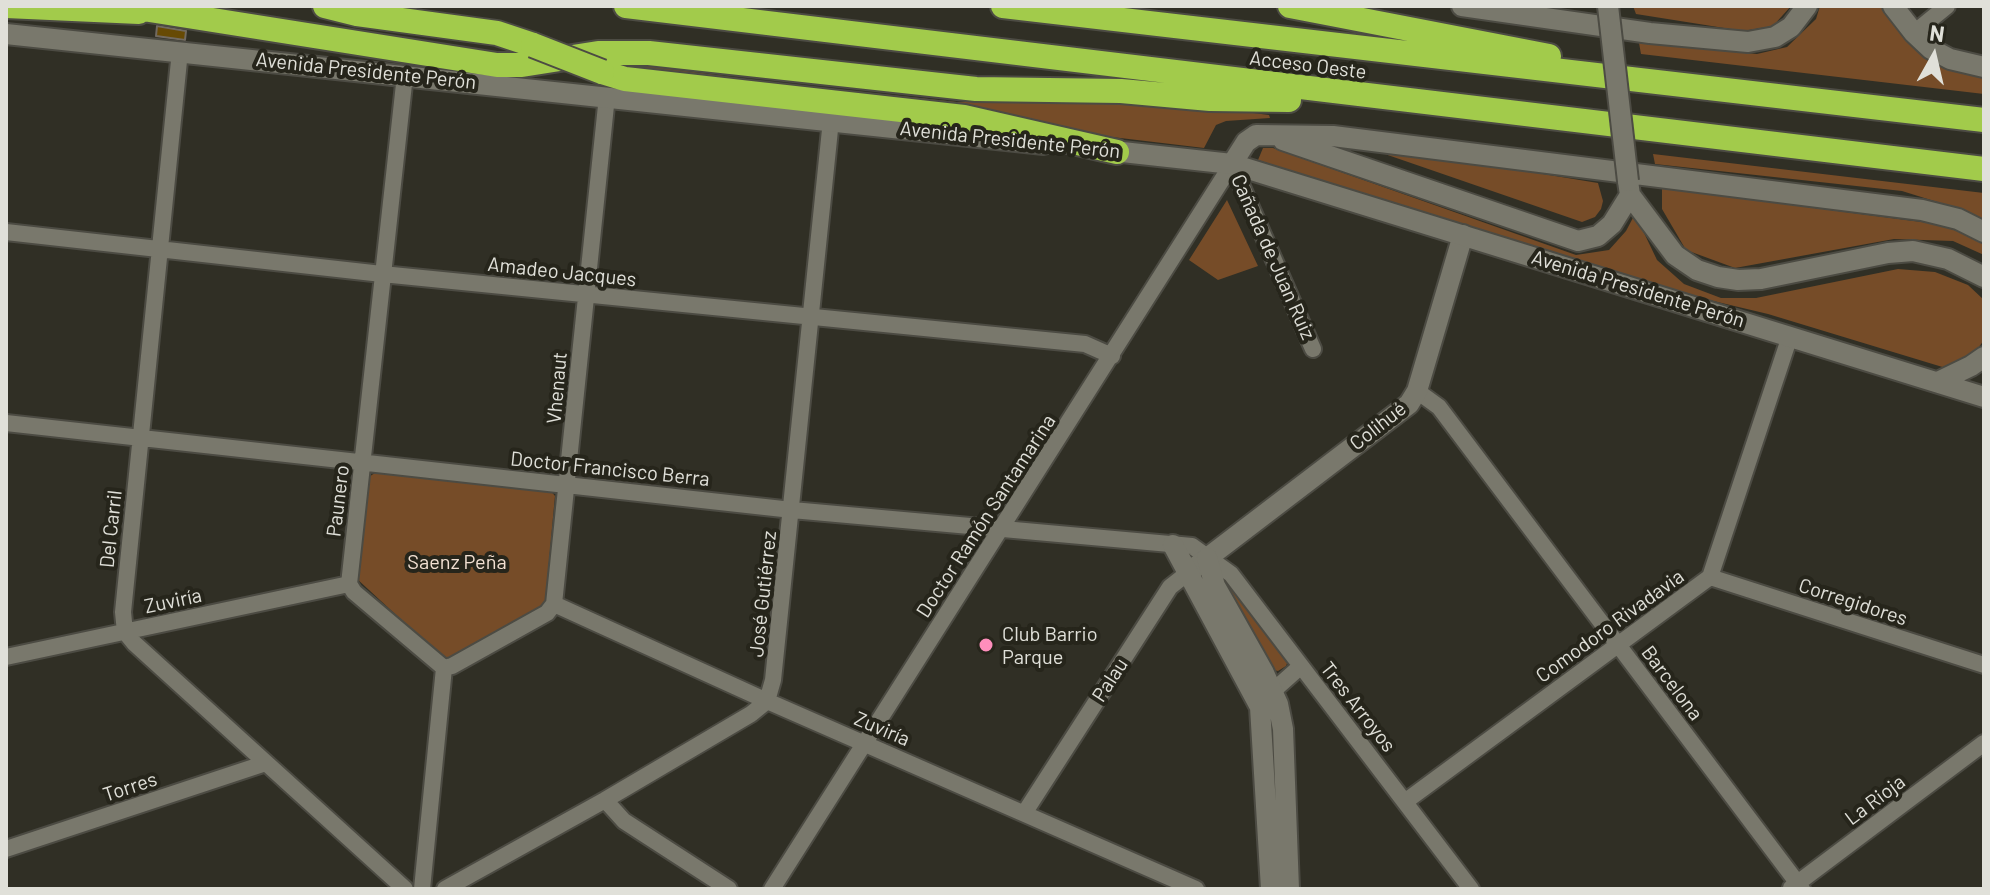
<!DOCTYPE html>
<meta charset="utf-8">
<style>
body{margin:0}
#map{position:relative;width:1990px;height:895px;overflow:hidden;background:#302f25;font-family:Barlow,sans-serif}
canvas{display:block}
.frame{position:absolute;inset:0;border:8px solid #e0e0d9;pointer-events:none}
.north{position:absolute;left:1894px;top:16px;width:80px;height:80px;-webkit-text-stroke:6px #26251b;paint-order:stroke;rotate:8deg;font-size:22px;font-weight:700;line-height:32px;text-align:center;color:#e0e0d9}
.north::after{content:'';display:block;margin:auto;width:28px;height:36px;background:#e0e0d9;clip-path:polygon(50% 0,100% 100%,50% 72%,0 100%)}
</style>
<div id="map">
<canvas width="1990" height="895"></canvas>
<div class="frame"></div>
<div class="north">N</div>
</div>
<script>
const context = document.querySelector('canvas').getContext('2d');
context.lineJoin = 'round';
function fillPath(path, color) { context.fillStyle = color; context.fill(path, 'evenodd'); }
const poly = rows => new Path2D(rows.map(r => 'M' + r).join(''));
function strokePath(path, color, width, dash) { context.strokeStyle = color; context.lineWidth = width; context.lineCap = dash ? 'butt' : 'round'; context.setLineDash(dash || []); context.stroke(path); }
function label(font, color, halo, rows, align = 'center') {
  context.font = font + ' Barlow,sans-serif'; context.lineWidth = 8; context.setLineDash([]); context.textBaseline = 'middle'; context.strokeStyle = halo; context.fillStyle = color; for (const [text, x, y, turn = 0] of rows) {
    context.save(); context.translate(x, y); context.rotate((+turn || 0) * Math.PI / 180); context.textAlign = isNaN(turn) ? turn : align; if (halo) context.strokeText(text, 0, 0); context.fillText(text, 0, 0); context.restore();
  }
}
const green = poly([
 [1633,6,1791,6,1773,26,1743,31,1636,14],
 [1820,6,1883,6,1914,46,1984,74,1984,94,1641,54,1639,43,1757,54,1787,47,1816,19],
 [596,59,769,82,957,102,1063,99,1191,105,1269,115,1270,118,1226,121,1216,125,1204,148,1070,132,591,64],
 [1379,147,1598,183,1603,201,1601,209,1595,217,1582,222,1379,152],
 [1263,148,1273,148,1576,255,1609,250,1626,231,1635,214,1657,260,1684,284,1721,298,1756,298,1898,269,1935,272,1968,285,1984,300,1984,340,1976,351,1949,369,1768,314,1688,295,1352,192,1258,160],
 [1653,154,1984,193,1984,224,1966,211,1902,191,1655,164],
 [1662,188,1937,224,1971,236,1984,245,1984,255,1953,241,1894,239,1735,268,1686,250,1662,209],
 [1227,200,1258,266,1218,280,1189,260],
 [375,473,550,490,555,496,545,605,446,661,356,578,367,478],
 [1226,579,1288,661,1286,666,1278,671,1273,670,1223,582]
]);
const building = poly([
 [157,26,186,31,185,40,156,36,157,26]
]);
const minor = poly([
 [1914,33,1947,6],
 [180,51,123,612,125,632,134,643,405,889],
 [405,75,349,584,354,592,444,668],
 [1232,164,1313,349],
 [6,232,382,274,1085,344,1112,356],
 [1417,391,1439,407,1802,889],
 [6,423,792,510,1192,546,1231,574,1471,889],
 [1710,577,1984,665],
 [554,604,767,701,1196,889],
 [6,657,349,584],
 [444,668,452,666,547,613,554,604,607,96],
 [1273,691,1301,666],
 [605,800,624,821,729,889],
 [1406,801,1710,577,1790,336],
 [1025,812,1170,587,1189,572],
 [6,849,266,763],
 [1791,888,1984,743],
 [422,889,444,668],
 [445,889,605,800,751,714,767,701,773,680,831,120],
 [772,889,1232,164]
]);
const tertiary = poly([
 [1893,6,1914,33,1931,49,1950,59,1984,67],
 [1189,572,1409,404,1417,391,1463,235]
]);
const secondary = poly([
 [1462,6,1650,33,1748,42,1775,37,1791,27,1807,6],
 [6,34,1044,144],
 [1283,140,1578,241,1598,236,1612,224,1630,195,1628,181],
 [1104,150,1232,164,1984,397],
 [1232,164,1246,142,1256,135,1333,136,1922,210,1958,219,1984,232],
 [1630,195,1675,255,1697,270,1718,277,1738,280,1761,279,1888,253,1913,251,1948,259,1984,277],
 [1938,382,1971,366,1984,357],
 [1173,545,1260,707,1271,889],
 [1207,558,1215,586,1264,673,1278,704,1283,729,1289,889]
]);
const motorway = poly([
 [6,6,139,12],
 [124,6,497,65,522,65,598,53,649,53,976,89,1121,91,1210,99,1289,100],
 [325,6,357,14,497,33,533,45],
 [626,6,1984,169],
 [1003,6,1984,120],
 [1290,6,1549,56],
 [602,72,625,79,964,117,1117,152]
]);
const secondaryBridge = poly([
 [1608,6,1628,181]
]);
const motorwayBridge = poly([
 [533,45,602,72]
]);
const markers = [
 [986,645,8,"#fe8ebc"]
];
const streetNames = [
 ["Acceso Oeste",1308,65,7],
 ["Avenida Presidente Perón",366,71,6],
 ["Avenida Presidente Perón",1010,140,6],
 ["Cañada de Juan Ruiz",1273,257,66],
 ["Amadeo Jacques",562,272,6],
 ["Avenida Presidente Perón",1638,289,17],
 ["Vhenaut",557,388,-85],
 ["Colihué",1378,426,-38],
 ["Doctor Francisco Berra",610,469,6],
 ["Paunero",338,501,-83],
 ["Doctor Ramón Santamarina",986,516,-57],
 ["Del Carril",111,529,-84],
 ["José Gutiérrez",763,594,-84],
 ["Zuviría",173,601,-12],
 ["Corregidores",1853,602,18],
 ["Comodoro Rivadavia",1610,626,-36],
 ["Palau",1110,680,-57],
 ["Barcelona",1672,683,53],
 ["Tres Arroyos",1358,707,52],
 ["Zuviría",882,729,23],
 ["Torres",130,787,-18],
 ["La Rioja",1875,800,-37]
];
const parkNames = [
 ["Saenz Peña",457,562]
];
const poiNames = [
 ["Club Barrio",1002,634],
 ["Parque",1002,657]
];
fillPath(green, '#764c28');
fillPath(building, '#674a04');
strokePath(building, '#716a60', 2);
strokePath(minor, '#4c4b43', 20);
strokePath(tertiary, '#4c4b43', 24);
strokePath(secondary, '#4c4b43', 24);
strokePath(motorway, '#4c4b43', 28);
strokePath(minor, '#79786c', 16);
strokePath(tertiary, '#79786c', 20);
strokePath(secondary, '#79786c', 20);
strokePath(motorway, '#a2cb4b', 24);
strokePath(secondaryBridge, '#4c4b43', 24, []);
strokePath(motorwayBridge, '#4c4b43', 28, []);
strokePath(secondaryBridge, '#79786c', 20);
strokePath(motorwayBridge, '#a2cb4b', 24);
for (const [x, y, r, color] of markers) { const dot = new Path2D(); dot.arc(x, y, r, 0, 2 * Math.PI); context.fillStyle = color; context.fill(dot); strokePath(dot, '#26251b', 3); }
label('20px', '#e0e0d9', '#26251b', streetNames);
label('20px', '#f2e0d2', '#26251b', parkNames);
label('20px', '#e0e0d9', '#26251b', poiNames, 'left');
</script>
